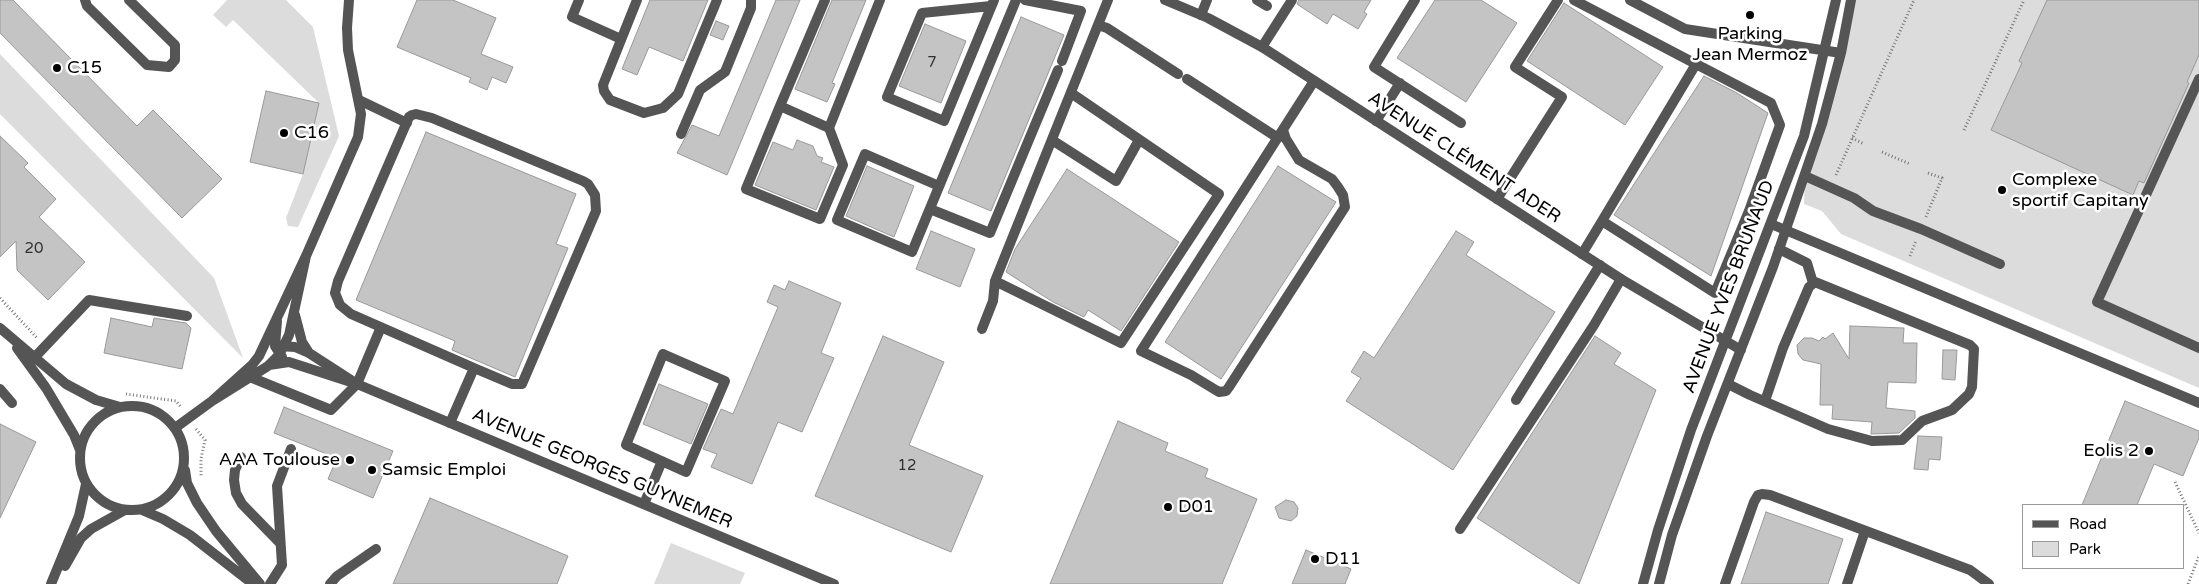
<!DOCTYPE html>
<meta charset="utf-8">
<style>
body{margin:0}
#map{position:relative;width:2199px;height:584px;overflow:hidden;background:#fff;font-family:"Varela Round",sans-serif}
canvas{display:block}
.legend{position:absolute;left:2022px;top:504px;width:162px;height:65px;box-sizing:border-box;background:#fff;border:1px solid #999;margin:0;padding:6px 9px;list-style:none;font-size:15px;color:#000}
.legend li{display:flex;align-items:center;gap:10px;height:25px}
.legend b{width:25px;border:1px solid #999}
</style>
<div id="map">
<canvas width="2199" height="584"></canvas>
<ul class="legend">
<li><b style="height:6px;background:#555"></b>Road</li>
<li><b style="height:14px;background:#dcdcdc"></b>Park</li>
</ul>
</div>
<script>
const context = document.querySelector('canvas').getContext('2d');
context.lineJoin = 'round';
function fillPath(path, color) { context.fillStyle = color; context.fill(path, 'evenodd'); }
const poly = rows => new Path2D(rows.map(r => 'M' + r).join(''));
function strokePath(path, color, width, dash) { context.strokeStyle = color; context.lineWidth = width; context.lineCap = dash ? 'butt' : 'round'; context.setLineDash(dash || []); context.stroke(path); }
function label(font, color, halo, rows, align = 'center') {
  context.font = font + ' "Varela Round",sans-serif'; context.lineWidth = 5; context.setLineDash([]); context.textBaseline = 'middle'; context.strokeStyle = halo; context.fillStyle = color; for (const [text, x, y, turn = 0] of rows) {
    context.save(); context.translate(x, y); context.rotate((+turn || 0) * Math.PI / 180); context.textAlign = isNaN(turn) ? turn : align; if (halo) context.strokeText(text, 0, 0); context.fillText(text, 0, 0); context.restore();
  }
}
const green = poly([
 [227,0,286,0,313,27,339,136,298,227,288,226,286,218,303,174,319,103,233,20,226,27,213,15],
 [1851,0,2199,0,2199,388,1841,234,1822,211,1804,204,1805,176],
 [0,54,214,278,243,358,0,114],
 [671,543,745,573,740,584,654,584]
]);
const building = poly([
 [0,0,13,0,137,126,153,110,222,179,182,218,0,33,0,0],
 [417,0,453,0,496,18,481,54,513,67,506,83,492,77,487,90,469,82,471,78,397,47,417,0],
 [650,0,708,0,683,61,649,47,637,75,622,69,650,0],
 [776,0,800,0,727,175,677,153,692,125,719,136,776,0],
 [832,0,866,0,832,83,835,84,827,102,795,89,832,0],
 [1299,0,1371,0,1364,12,1367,14,1358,29,1333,14,1327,24,1297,4,1299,0],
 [1435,0,1481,0,1517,23,1466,102,1397,58,1435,0],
 [2047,0,2199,0,2199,55,2187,82,2189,83,2144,183,2139,181,2133,195,1991,130,2022,63,2019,61,2047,0],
 [1564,3,1663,67,1625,125,1527,61,1564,3],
 [1021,17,1064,35,991,211,948,193,1021,17],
 [716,21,729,26,723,40,710,35,716,21],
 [925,24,966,41,941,103,899,86,925,24],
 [1704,76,1737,93,1768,113,1711,276,1614,215,1704,76],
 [266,91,319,103,303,174,250,162,266,91],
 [426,132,576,194,556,244,568,248,515,377,452,350,455,341,356,300,426,132],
 [0,136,28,163,24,167,56,199,39,217,85,262,48,300,17,270,16,241,0,257,0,136],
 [797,140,813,146,817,156,823,158,821,162,834,167,816,210,755,185,773,142,793,150,797,140],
 [867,166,914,186,894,237,846,216,867,166],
 [1278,166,1336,202,1221,379,1165,342,1278,166],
 [1067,169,1179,242,1121,331,1088,310,1084,317,1053,302,1006,272,1015,249,1067,169],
 [931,231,975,249,960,287,916,269,931,231],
 [1456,231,1474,242,1466,255,1555,312,1453,470,1346,401,1361,378,1351,372,1364,351,1374,358,1456,231],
 [789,281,841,303,821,353,834,358,802,432,778,422,752,484,711,467,717,454,703,449,721,409,733,414,778,307,767,302,774,285,785,290,789,281],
 [111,318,152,327,154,318,186,323,191,328,182,369,104,353,111,318],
 [1850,326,1904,328,1903,343,1917,343,1916,383,1888,382,1886,408,1915,411,1915,418,1899,433,1871,434,1872,422,1832,419,1833,405,1820,405,1821,364,1803,360,1798,354,1797,345,1804,338,1812,338,1819,341,1823,337,1825,339,1833,333,1849,359,1850,326],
 [883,336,944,362,909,445,983,476,951,552,815,496,883,336],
 [1595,336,1621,353,1614,364,1656,390,1579,584,1477,518,1595,336],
 [1943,350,1957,350,1955,380,1942,379,1943,350],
 [659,384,708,404,691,444,643,424,659,384],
 [2125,401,2199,431,2199,438,2183,476,2154,464,2137,505,2082,505,2125,401],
 [284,407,393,451,373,498,328,479,337,458,274,433,284,407],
 [1118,421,1168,443,1165,451,1208,469,1205,477,1257,499,1222,584,1050,584,1118,421],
 [0,424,36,442,0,518,0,424],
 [1918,436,1942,437,1940,460,1929,459,1928,470,1914,469,1918,436],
 [430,498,568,556,557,584,393,584,430,498],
 [1286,500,1294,502,1298,508,1297,516,1291,521,1279,518,1275,507,1286,500],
 [1766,512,1843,539,1828,584,1741,584,1766,512],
 [1306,550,1351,569,1345,584,1292,584,1306,550]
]);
const path = poly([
 [1964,130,2024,0],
 [1852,138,1864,144],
 [1882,152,1910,164],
 [1836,175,1914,0],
 [1926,217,1942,178,1928,173],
 [1910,256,1916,241],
 [0,298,37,338],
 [126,394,176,401,181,407],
 [196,429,205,440,201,459,201,476],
 [2175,482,2199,533],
 [2188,584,2199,556]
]);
const service = poly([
 [85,0,87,6,147,65,169,67,175,60,175,45,129,0],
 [579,0,572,17,621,39],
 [637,0,603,85,604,91,610,100,644,113,663,108,678,94,717,0],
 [1025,0,1081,11,1062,61],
 [1257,0,1267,6],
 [1415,0,1374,67,1461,123],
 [1574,0,1696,64,1771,103,1780,125,1749,211,1715,293,1602,221,1696,64],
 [991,6,922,13,887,97,944,121,994,0],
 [1201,15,1207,0],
 [1098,25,1107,28,1178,74],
 [1262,47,1292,0],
 [1187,79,1278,138],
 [2199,79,2097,302,2199,348],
 [359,100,407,123],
 [780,106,825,0],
 [1376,121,1400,83],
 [829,128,780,106,746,189,820,219,843,165,829,128,880,0],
 [1283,130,1286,139,1299,160,1332,179,1338,187,1343,195,1345,207,1229,387,1226,391,1219,392,1191,375,1141,351,1314,81],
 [681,134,700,90,725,72,751,8,751,0],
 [1052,140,1116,181,1139,140],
 [1805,176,1854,198,1873,211,1921,229,2000,264],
 [939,186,865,154,837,220,912,252,1016,0],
 [1497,199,1562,97,1515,67,1558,0],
 [930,209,990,233,1058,70],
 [1771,224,2199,403],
 [1779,249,1807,263,1813,283],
 [1582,254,1602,221],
 [995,281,1121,343,1219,194,1071,93],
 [982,329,993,301,995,281,1108,0],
 [663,354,725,381,686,472,626,445,663,354],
 [34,358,89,300,187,316],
 [250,377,331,410,357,384,381,327],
 [1728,384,1750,395,1828,429,1872,441,1902,440,1922,421,1952,410,1969,394,1972,387,1974,349,1970,345,1815,282,1809,287,1783,348,1765,401],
 [0,389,12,403],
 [1516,400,1600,265],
 [450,423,474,368,351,314,340,305,335,293,338,281,409,117,412,115,416,114,432,118,583,181,588,184,595,195,596,211,522,384,512,384,474,368],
 [241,457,235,470,234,480,236,493,242,504,279,542],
 [644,504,662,461],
 [1460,529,1594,325,1621,279],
 [270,584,282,565,277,486,291,449],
 [330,584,337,576,376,549],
 [1725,584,1754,502,1758,495,1762,494,1770,495,1970,570,1989,584],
 [1847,584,1865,531]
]);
const minor = poly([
 [1165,0,1208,18,1262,47,1621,279,1741,350],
 [1630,0,1685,29,1841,53],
 [306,256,289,335,279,355,268,366,212,401,252,365,259,356,306,256,358,137,361,114,348,50,347,28,349,0],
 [277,321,275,346,282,357],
 [0,328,66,384,96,400,120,407],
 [279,346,295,347,309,353],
 [17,348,46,388,74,435,80,450],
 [269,365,289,362,357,384,309,353,302,342,295,315],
 [357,384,834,584],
 '80 458a52 52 0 1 1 104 0a52 52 0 1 1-104 0Z',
 [175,428,212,401],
 [185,470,187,483,197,503,216,531,260,584],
 [142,510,163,519,190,535,253,584],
 [65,566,81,538,91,529,125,510],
 [51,584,79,516,86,484],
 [1643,584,1658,530,1691,430,1804,136,1836,0],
 [1659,584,1672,535,1707,436,1773,267,1822,124,1841,53,1851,0]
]);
const markers = [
 [1750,15,5,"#000"],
 [57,68,5,"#000"],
 [284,133,5,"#000"],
 [2002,190,5,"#000"],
 [2149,451,5,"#000"],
 [350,460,5,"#000"],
 [372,470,5,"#000"],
 [1168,507,5,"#000"],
 [1315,559,5,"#000"]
];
const numberNames = [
 ["7",932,63],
 ["20",34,249],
 ["12",907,466]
];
const poiNames = [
 ["Parking",1750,34,"center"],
 ["Jean Mermoz",1750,55,"center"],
 ["C15",67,68],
 ["C16",294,133],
 ["Complexe",2012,180],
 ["sportif Capitany",2012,201],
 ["Eolis 2",2139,451,"right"],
 ["AAA Toulouse",340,460,"right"],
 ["Samsic Emploi",382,470],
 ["D01",1178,507],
 ["D11",1325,559]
];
const streetNames = [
 ["AVENUE CLÉMENT ADER",1464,158,33],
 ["AVENUE YVES BRUNAUD",1729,287,-69],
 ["AVENUE GEORGES GUYNEMER",602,469,23]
];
fillPath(green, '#dcdcdc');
fillPath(building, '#c4c4c4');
strokePath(building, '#999', 1);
strokePath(path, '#777', 3, [1, 2.5]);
strokePath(service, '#555', 10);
strokePath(minor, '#555', 10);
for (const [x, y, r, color] of markers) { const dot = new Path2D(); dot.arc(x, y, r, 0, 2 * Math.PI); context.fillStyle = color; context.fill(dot); strokePath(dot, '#fff', 2); }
label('15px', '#313131', null, numberNames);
label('18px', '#000', '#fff', poiNames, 'left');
label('18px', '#000', '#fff', streetNames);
</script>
